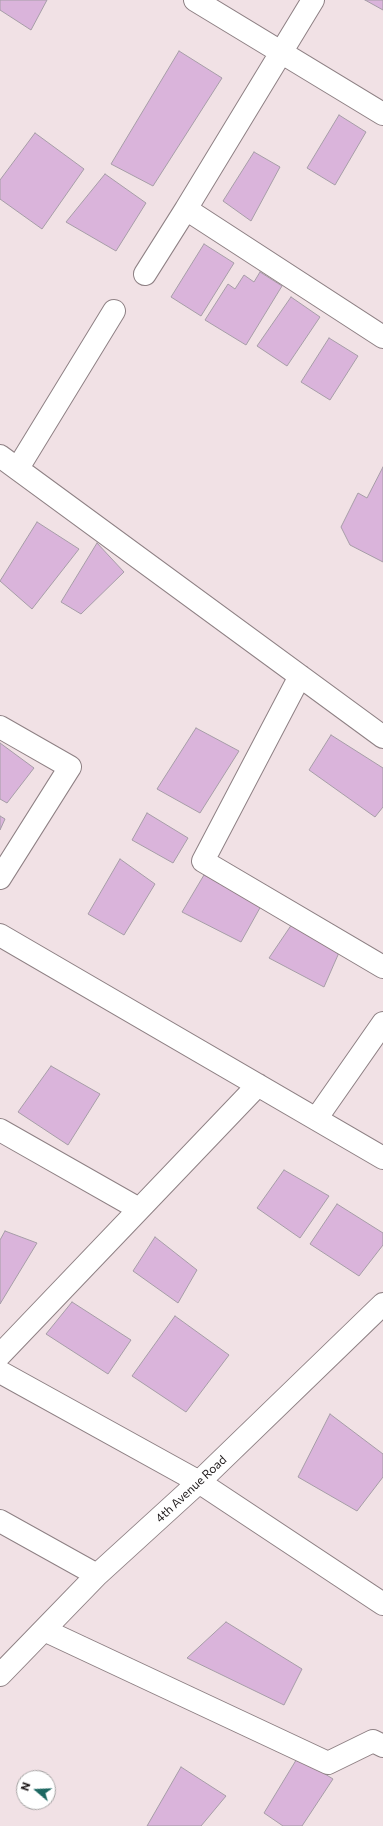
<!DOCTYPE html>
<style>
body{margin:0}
#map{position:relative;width:383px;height:1826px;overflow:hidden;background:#f1e1e5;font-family:Commissioner,sans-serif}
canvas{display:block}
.north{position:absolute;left:16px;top:1770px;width:40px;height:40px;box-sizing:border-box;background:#fff;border:1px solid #a5a3a3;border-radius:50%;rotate:289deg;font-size:11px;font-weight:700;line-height:16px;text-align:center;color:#1d1819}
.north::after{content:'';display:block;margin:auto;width:14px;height:18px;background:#1c6761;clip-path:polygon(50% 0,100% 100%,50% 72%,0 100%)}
</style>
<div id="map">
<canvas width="383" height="1826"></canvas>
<div class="north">N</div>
</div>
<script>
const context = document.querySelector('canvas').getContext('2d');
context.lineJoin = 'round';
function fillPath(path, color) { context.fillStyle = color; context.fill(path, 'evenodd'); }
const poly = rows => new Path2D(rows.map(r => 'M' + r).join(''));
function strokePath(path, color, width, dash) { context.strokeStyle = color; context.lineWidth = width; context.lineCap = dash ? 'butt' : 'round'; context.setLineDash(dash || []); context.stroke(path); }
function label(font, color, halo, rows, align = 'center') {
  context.font = font + ' Commissioner,sans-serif'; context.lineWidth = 3; context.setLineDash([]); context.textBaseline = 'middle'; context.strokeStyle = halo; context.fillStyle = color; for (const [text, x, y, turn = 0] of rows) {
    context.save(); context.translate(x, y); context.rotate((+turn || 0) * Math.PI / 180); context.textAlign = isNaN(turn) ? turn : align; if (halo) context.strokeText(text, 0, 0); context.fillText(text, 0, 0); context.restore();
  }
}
const building = poly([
 [0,0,47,0,31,30,0,10,0,0],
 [365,0,383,0,383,10,365,0],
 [179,51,222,78,153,186,111,164,179,51],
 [339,115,366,132,335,185,307,168,339,115],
 [35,133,84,169,42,229,0,199,0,180,35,133],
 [254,152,280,167,251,221,223,201,254,152],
 [105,174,146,203,116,251,66,222,105,174],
 [204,244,234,263,201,316,171,297,204,244],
 [260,272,282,286,246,345,205,320,228,284,235,289,244,275,254,282,260,272],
 [291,297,320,317,287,366,257,346,291,297],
 [329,338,358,356,330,400,301,382,329,338],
 [383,467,383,562,350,545,341,527,358,493,367,498,383,467],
 [37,522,79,549,32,609,0,581,37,522],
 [97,543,124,572,81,614,61,602,97,543],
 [196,728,239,751,200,813,157,789,196,728],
 [331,735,383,768,383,807,375,817,309,770,331,735],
 [0,743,34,768,7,803,0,799,0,743],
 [147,813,188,838,173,863,132,840,147,813],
 [0,816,5,819,0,830,0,816],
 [120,859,155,884,124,935,88,914,120,859],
 [204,875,261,906,241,942,182,912,204,875],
 [292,924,341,948,324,987,269,958,292,924],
 [51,1066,100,1094,68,1145,18,1112,51,1066],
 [284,1170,329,1196,300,1238,257,1208,284,1170],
 [337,1204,383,1233,383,1245,359,1276,310,1244,337,1204],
 [5,1231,37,1243,0,1304,0,1240,5,1231],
 [155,1237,197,1270,178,1303,133,1271,155,1237],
 [72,1302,131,1340,108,1374,46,1334,72,1302],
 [175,1316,229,1355,186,1412,132,1376,175,1316],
 [330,1414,383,1454,383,1477,357,1511,298,1477,330,1414],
 [226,1622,302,1669,284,1705,187,1658,226,1622],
 [298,1757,333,1779,302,1826,283,1826,264,1813,298,1757],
 [181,1767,226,1796,201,1826,147,1826,181,1767]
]);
const minor = poly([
 [195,0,383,114],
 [313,0,186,209,383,337],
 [145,274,186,209],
 [0,456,383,737],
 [18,468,114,311],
 [300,676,203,861,383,967],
 [0,727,70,767,0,878],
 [0,935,383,1158],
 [316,1119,383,1023],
 [0,1130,139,1209],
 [0,1355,258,1085],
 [0,1372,199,1482,383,1604],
 [0,1521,97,1575],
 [44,1630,328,1763,373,1741,383,1746],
 [0,1675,97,1575,199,1482,383,1304]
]);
const streetNames = [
 ["4th Avenue Road",191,1489,-43]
];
fillPath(building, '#dab4db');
strokePath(building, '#a69da7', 1);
strokePath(minor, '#8e8084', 24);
strokePath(minor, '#fff', 22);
label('12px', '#1d1819', '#fff', streetNames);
</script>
